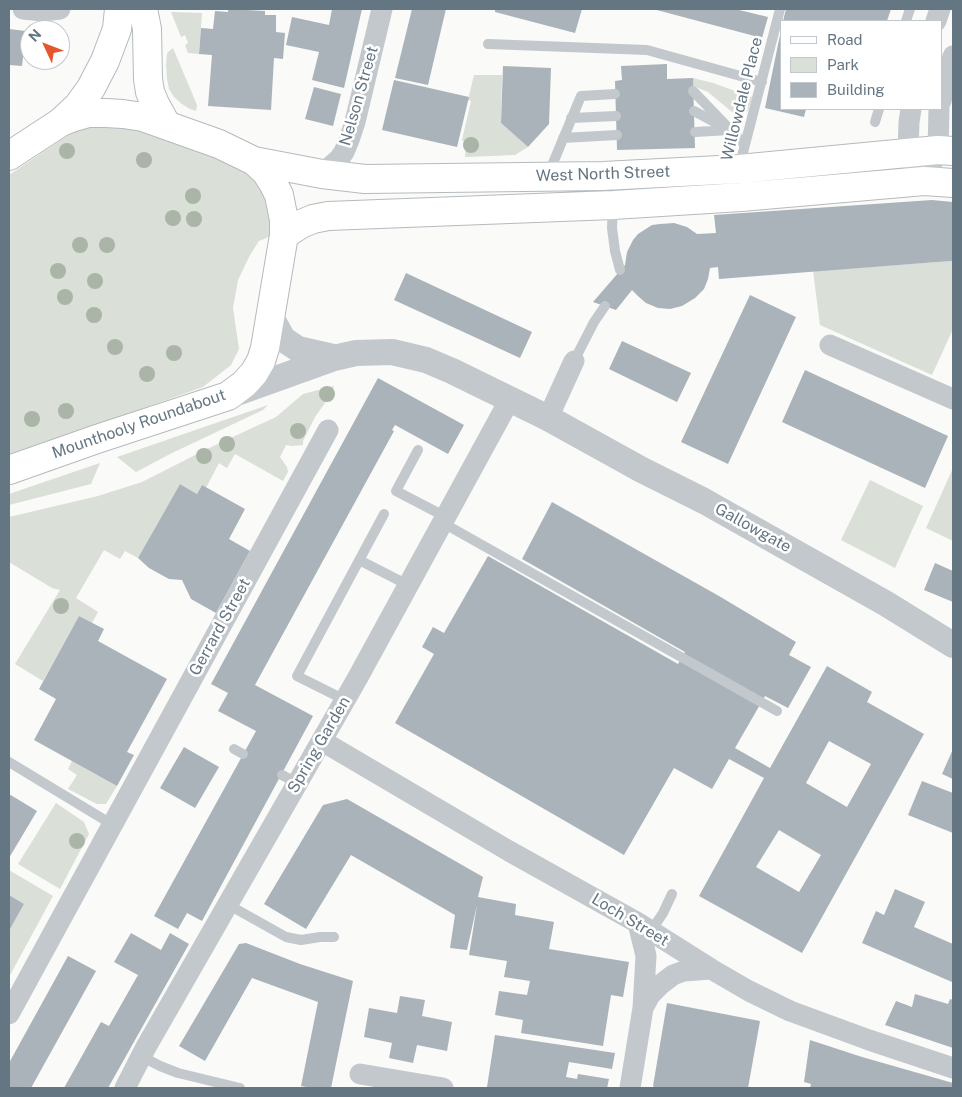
<!DOCTYPE html>
<style>
body{margin:0}
#map{position:relative;width:962px;height:1097px;overflow:hidden;background:#fafaf8;font-family:"Public Sans",sans-serif}
canvas{display:block}
.frame{position:absolute;inset:0;border:10px solid #657683;pointer-events:none}
.legend{position:absolute;left:780px;top:20px;width:162px;height:90px;box-sizing:border-box;background:#fff;border:1px solid #c1c8cd;margin:0;padding:6px 9px;list-style:none;font-size:15px;color:#657683}
.legend li{display:flex;align-items:center;gap:10px;height:25px}
.legend b{width:25px;border:1px solid #c1c8cd}
.north{position:absolute;left:20px;top:20px;width:50px;height:50px;box-sizing:border-box;background:#fff;border:1px solid #c1c8cd;border-radius:50%;rotate:313deg;font-size:14px;font-weight:700;line-height:20px;text-align:center;color:#657683}
.north::after{content:'';display:block;margin:auto;width:18px;height:22px;background:#e4572e;clip-path:polygon(50% 0,100% 100%,50% 72%,0 100%)}
</style>
<div id="map">
<canvas width="962" height="1097"></canvas>
<div class="frame"></div>
<ul class="legend">
<li><b style="height:6px;background:#fff"></b>Road</li>
<li><b style="height:14px;background:#dadfd7"></b>Park</li>
<li><b style="height:14px;background:#aab3b9"></b>Building</li>
</ul>
<div class="north">N</div>
</div>
<script>
const context = document.querySelector('canvas').getContext('2d');
context.lineJoin = 'round';
function fillPath(path, color) { context.fillStyle = color; context.fill(path, 'evenodd'); }
const poly = rows => new Path2D(rows.map(r => 'M' + r).join(''));
function strokePath(path, color, width, dash) { context.strokeStyle = color; context.lineWidth = width; context.lineCap = dash ? 'butt' : 'round'; context.setLineDash(dash || []); context.stroke(path); }
function label(font, color, halo, rows, align = 'center') {
  context.font = font + ' "Public Sans",sans-serif'; context.lineWidth = 5; context.setLineDash([]); context.textBaseline = 'middle'; context.strokeStyle = halo; context.fillStyle = color; for (const [text, x, y, turn = 0] of rows) {
    context.save(); context.translate(x, y); context.rotate((+turn || 0) * Math.PI / 180); context.textAlign = isNaN(turn) ? turn : align; if (halo) context.strokeText(text, 0, 0); context.fillText(text, 0, 0); context.restore();
  }
}
const green = poly([
 [171,12,202,13,199,54,188,53,185,45,188,43,185,35,181,37],
 [173,48,197,105,196,111,190,109,182,104,174,97,169,89,167,79,166,65,167,53],
 [474,75,502,75,501,123,528,147,515,155,465,157,466,143,462,140,471,101,468,100],
 [693,78,713,83,752,97,748,111,743,113,736,114,732,112,708,92,693,86],
 [106,124,142,129,241,167,257,182,265,194,272,216,271,236,259,241,250,255,238,280,233,308,239,349,231,365,203,387,9,456,9,175,67,136,86,127],
 [953,261,953,329,932,375,820,325,813,271,937,262],
 [334,386,332,393,315,417,303,441,303,445,292,446,286,445,280,457,287,467,288,472,283,481,235,454,227,468,219,463,206,488,202,485,197,494,180,484,138,558,125,551,120,559,104,550,76,598,98,612,92,623,79,616,43,681,15,664,60,590,52,588,9,562,9,517,98,496,142,482,209,448,276,417,303,394],
 [268,405,263,410,172,453,136,472,117,457],
 [100,463,91,484,9,505,9,494],
 [953,468,953,541,926,528],
 [870,480,923,506,895,568,841,540],
 [72,761,117,786,106,804,97,804,68,789,77,775,68,769],
 [56,803,84,822,89,834,60,889,18,864],
 [9,870,53,896,9,977,9,931,24,904,9,895]
]);
const building = poly([
 [228,9,265,11,265,15,276,15,276,32,285,33,283,59,274,58,271,110,208,106,212,55,199,54,201,28,213,29,215,11,228,12],
 [332,9,362,9,344,88,312,80,319,52,286,45,292,17,329,25],
 [412,9,446,9,428,85,395,78],
 [495,9,582,9,575,33,495,12],
 [653,9,735,9,768,17,762,38],
 [786,9,891,9,887,21,783,21],
 [9,29,26,31,22,66,9,65],
 [780,35,781,109,806,109,804,117,765,108],
 [667,64,667,79,693,78,695,148,617,150,615,81,622,80,621,66],
 [503,66,551,68,549,124,528,147,501,123],
 [394,80,469,97,457,147,382,130],
 [314,87,341,94,333,126,305,119],
 [932,200,953,202,953,261,937,262,719,279,718,267,710,268,708,279,704,289,695,298,682,306,670,309,658,308,646,303,639,297,632,290,616,310,593,302,625,265,627,252,633,240,638,234,652,225,660,224,674,223,687,227,697,234,716,233,714,215],
 [406,273,532,332,520,358,394,300],
 [750,295,796,317,728,464,681,442],
 [622,341,691,373,677,402,609,369],
 [805,370,948,436,925,488,782,422],
 [378,378,464,425,448,454,395,425,392,430,394,431,255,685,313,716,202,921,187,913,178,929,154,916,256,731,218,711,228,693,211,684],
 [180,484,197,494,202,485,245,509,229,539,250,551,216,613,191,599,182,580,169,579,149,568,138,558],
 [552,502,719,596,796,642,789,655,811,667,788,708,765,696,735,748,770,768,827,666,872,692,867,702,924,734,802,953,699,896,764,778,729,759,712,789,674,768,624,855,395,723,434,654,422,647,433,627,444,633,488,556,678,664,685,652,522,559],
 [829,741,871,764,847,807,806,783],
 [779,830,821,855,799,892,756,867],
 [935,563,953,571,953,602,924,590],
 [79,616,104,629,98,641,167,679,127,752,134,755,117,786,34,740,56,699,39,689],
 [184,747,219,767,195,808,160,788],
 [953,749,953,779,942,774],
 [922,781,953,793,953,833,908,815],
 [9,794,37,811,9,858],
 [347,799,483,877,478,897,516,904,515,915,554,922,549,949,629,962,623,997,611,995,603,1046,521,1033,523,1020,495,1015,499,991,527,995,530,981,504,977,507,961,469,955,477,905,467,950,450,948,455,915,351,855,306,929,264,904,323,805],
 [895,889,925,902,914,927,953,944,953,978,952,982,862,943,876,911,884,915],
 [9,895,24,904,9,931],
 [131,933,161,950,170,933,189,944,108,1088,64,1088,101,1022,109,1026,138,975,114,962],
 [246,943,300,964,353,981,331,1088,312,1088,301,1086,318,1002,252,978,205,1061,179,1046,239,944],
 [68,956,96,971,31,1088,9,1088,9,1063],
 [915,994,948,1004,950,999,953,1000,953,1048,885,1025,896,1001,912,1007],
 [400,996,425,1000,422,1016,452,1022,447,1051,417,1045,413,1063,389,1058,392,1043,364,1037,369,1008,397,1013],
 [667,1003,760,1021,748,1088,655,1088,653,1086],
 [495,1035,615,1053,612,1069,569,1062,566,1077,577,1079,578,1074,609,1079,607,1088,497,1088,487,1087],
 [810,1040,862,1057,953,1083,953,1088,810,1088,811,1084,804,1082]
]);
const service = poly([
 [906,21,910,9],
 [488,44,647,50,762,82],
 [693,91,745,145],
 [694,111,722,126],
 [571,118,616,116],
 [875,122,879,109],
 [695,132,729,130],
 [563,138,617,135],
 [739,168,780,9],
 [548,175,581,96,615,94],
 [613,205,612,228,615,251,620,270],
 [574,361,594,322,605,306],
 [418,450,396,491,446,517],
 [443,523,777,711],
 [359,560,408,585],
 [345,700,297,676,384,514],
 [234,749,243,754],
 [9,762,113,825],
 [282,775,297,783],
 [227,904,286,937,301,940,320,937,334,937],
 [651,931,663,913,672,894],
 [141,1056,160,1066,178,1073,240,1088]
]);
const minor = poly([
 [23,9,43,11,60,9],
 [936,21,940,9],
 [941,101,944,88,953,56],
 [911,109,909,122,908,153,915,166],
 [322,174,339,159,344,152,349,140,355,122,382,9],
 [924,181,938,150,939,109],
 [830,345,953,399],
 [548,418,574,361],
 [322,741,509,851,638,923,711,969,749,991,790,1011,869,1040,953,1068],
 [643,1008,650,995,660,985,673,975,684,971,711,969],
 [9,1014,328,430],
 [360,1074,443,1088],
 [125,1088,146,1047,357,679,510,399],
 [630,1088,643,1008,646,956,638,923]
]);
const tertiary = poly([
 [271,317,283,339,298,349,333,357],
 [231,395,334,358,356,353,392,352,426,360,452,371,548,418,642,470,704,501,885,603,953,645]
]);
const secondary = poly([
 [143,9,147,29,148,79,150,92,155,104,166,124],
 [61,122,78,106,91,88,105,61,117,29,119,9]
]);
const primary = poly([
 [9,156,61,122,74,117,88,113,106,113,123,114,143,117,219,144,254,161,266,172,273,183,279,195,284,220,284,235,265,348,261,361,254,373,244,384,228,396,97,439,9,470],
 [254,161,322,174,365,179,603,176,739,169,938,150,953,151],
 [284,235,301,224,313,219,328,216,613,205,741,197,924,181,953,183]
]);
const trees = [
 [471,145],
 [67,151],
 [144,160],
 [193,196],
 [173,218],
 [194,219],
 [80,245],
 [107,245],
 [58,271],
 [95,281],
 [65,297],
 [94,315],
 [115,347],
 [174,353],
 [147,374],
 [327,394],
 [66,411],
 [32,419],
 [298,431],
 [227,444],
 [204,456],
 [61,606],
 [77,841]
];
const streetNames = [
 ["Nelson Street",359,96,-74],
 ["Willowdale Place",742,99,-76],
 ["West North Street",603,174,-2],
 ["Mounthooly Roundabout",139,424,-19],
 ["Gallowgate",753,528,29],
 ["Gerrard Street",220,627,-61],
 ["Spring Garden",319,745,-60],
 ["Loch Street",630,920,31]
];
fillPath(green, '#dadfd7');
fillPath(building, '#aab3b9');
strokePath(secondary, '#b3babf', 30);
strokePath(primary, '#b5babe', 30);
strokePath(service, '#c3c8cc', 10);
strokePath(minor, '#c3c8cc', 21);
strokePath(tertiary, '#c3c8cc', 26);
strokePath(secondary, '#fff', 28);
strokePath(primary, '#fff', 28);
context.fillStyle = '#aab4a7';
for (const [x, y] of trees) { context.beginPath(); context.arc(x, y, 8, 0, 2 * Math.PI); context.fill(); }
label('16px', '#657683', '#fff', streetNames);
</script>
